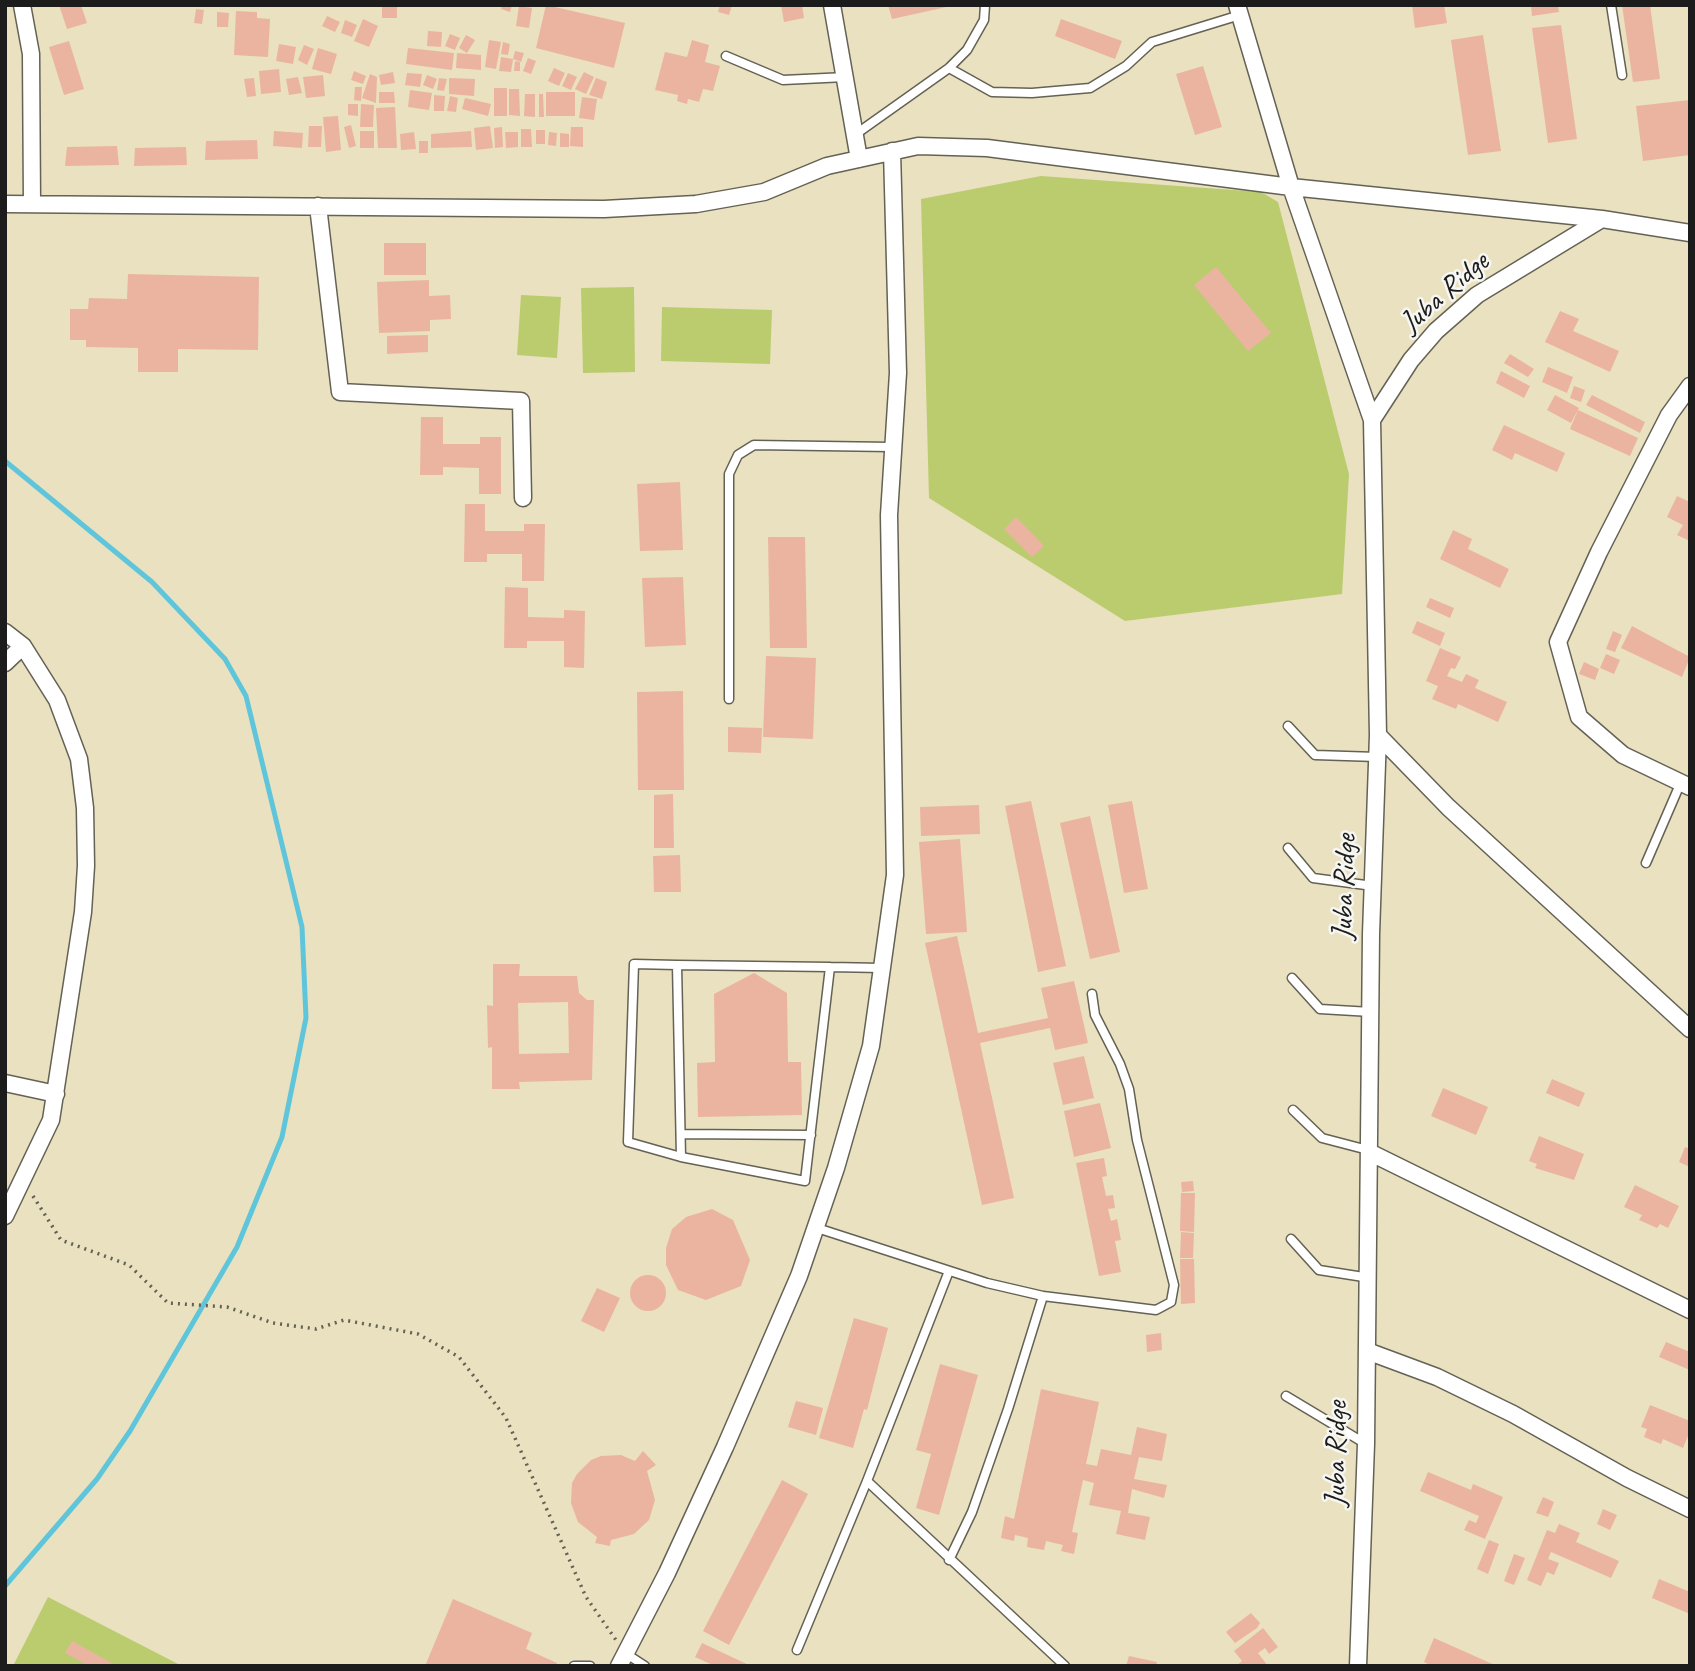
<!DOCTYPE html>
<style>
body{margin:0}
#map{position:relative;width:1695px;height:1671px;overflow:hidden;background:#e9e1bf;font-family:Caveat,sans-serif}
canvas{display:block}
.frame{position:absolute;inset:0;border:7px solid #1c1c1c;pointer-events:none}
</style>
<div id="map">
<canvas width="1695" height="1671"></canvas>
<div class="frame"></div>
</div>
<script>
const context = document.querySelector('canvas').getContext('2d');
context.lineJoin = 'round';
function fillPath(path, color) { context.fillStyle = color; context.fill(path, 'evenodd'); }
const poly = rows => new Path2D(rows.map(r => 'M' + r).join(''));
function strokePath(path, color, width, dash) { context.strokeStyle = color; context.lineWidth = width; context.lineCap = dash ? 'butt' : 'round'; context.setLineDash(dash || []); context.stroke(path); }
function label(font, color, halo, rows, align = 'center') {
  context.font = font + ' Caveat,sans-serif'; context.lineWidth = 5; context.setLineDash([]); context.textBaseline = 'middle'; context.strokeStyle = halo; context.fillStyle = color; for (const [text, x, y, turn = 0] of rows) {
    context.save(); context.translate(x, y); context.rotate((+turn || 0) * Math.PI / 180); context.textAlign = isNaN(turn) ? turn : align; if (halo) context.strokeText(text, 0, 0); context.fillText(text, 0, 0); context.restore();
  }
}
const green = poly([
 [1041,176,1261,192,1278,202,1349,474,1342,594,1125,621,929,498,921,199],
 [634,287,635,372,583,373,581,288],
 [521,295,561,297,557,358,517,355],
 [662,307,772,310,770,364,661,361],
 [48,1597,182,1666,13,1666]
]);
const stream = poly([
 [5,461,152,582,225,659,246,696,302,927,306,1018,282,1137,237,1247,130,1431,97,1479,5,1586]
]);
const building = poly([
 [59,5,81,5,87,23,67,29],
 [382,5,397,5,397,18,382,18],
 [502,5,512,5,510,12,501,9],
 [546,5,625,23,614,68,536,48],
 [720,5,732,5,729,15,718,12],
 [781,5,802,5,804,18,784,22],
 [888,5,951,5,951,6,892,19],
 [1412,5,1444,5,1447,23,1415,28],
 [1531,5,1558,5,1559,12,1532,16],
 [1622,5,1650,5,1660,79,1633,82],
 [519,6,532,8,529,28,516,26],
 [196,9,204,10,202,24,194,23],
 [236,11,257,12,257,18,270,19,268,57,234,55],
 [217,12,229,13,228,27,217,27],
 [327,16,340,22,335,32,322,26],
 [363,19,378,26,369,47,354,41],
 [1061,19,1122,41,1115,59,1055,36],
 [345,20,357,25,352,37,341,33],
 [1561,25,1577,139,1548,143,1532,28],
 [428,31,442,32,441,47,427,46],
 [450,34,460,38,455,50,445,46],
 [466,35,475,40,467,53,459,48],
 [1483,35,1501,151,1468,155,1451,40],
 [489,40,501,42,496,69,485,67],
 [692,40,709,45,705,62,720,66,713,91,703,89,699,102,688,99,687,104,677,101,678,95,655,90,665,52,687,57],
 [69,41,84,89,64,95,49,47],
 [503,42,510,44,508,55,501,54],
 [279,44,296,47,293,64,276,61],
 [304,45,314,49,307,65,298,60],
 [318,48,337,54,331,74,312,69],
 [408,48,454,53,452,70,406,64],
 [515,51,524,53,521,62,513,59],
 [457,53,481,55,481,70,456,68],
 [501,57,513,59,511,72,499,71],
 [528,58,536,61,531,74,523,71],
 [515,61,520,62,520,71,514,71],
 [1203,66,1222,127,1195,135,1176,74],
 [554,68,565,73,559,86,548,81],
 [279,69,281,92,261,94,259,71],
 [354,71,366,76,363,84,351,80],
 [393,72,395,83,381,85,379,75],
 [584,72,594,77,586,94,575,89],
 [407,73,422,74,420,87,405,85],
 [568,73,577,77,571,90,562,86],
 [370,74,377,77,376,103,362,98],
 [323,75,325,96,306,98,303,77],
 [427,75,437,79,433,89,423,85],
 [298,77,302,93,289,95,286,79],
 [254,78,256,96,247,97,244,79],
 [439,78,447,79,444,91,437,90],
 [449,78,475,79,474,96,449,94],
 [596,78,607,82,602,99,589,95],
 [355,87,362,87,361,101,354,100],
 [494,88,507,88,507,116,494,116],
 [509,89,519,89,520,116,509,115],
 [410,90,432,93,429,110,408,107],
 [379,92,394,92,395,103,379,103],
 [546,92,575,92,575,116,546,116],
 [525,94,535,94,535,117,524,116],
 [539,94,543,94,544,117,539,117],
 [434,95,445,96,444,111,434,111],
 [450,96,458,98,456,112,447,111],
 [582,97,597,99,594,120,579,118],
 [465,98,491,104,488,116,462,109],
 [1690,100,1690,155,1643,161,1636,106],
 [348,104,358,104,358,116,348,115],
 [361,104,374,105,373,127,360,127],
 [395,107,397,148,378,148,376,108],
 [338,116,341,150,326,152,323,117],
 [351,125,356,146,349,148,344,127],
 [309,126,322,126,321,147,308,147],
 [490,126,493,148,476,150,474,128],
 [502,127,503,147,495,148,494,128],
 [571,127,583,127,583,147,570,146],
 [521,129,531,129,532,147,521,147],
 [536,130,545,130,545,144,536,144],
 [274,131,303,133,302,148,273,146],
 [360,131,374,131,374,148,360,148],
 [471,131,472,147,431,148,431,134],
 [414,132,416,149,401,150,400,134],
 [505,132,518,132,518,147,506,148],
 [549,132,557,133,556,146,548,145],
 [560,133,569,134,569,147,560,147],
 [257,140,258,159,205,160,206,141],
 [419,141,428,141,428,153,419,153],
 [117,146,119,165,65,166,67,147],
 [186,147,187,165,134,166,135,148],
 [384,243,426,243,426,275,384,275],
 [1216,267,1271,333,1248,351,1194,285],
 [128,274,259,277,258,350,178,349,178,372,138,372,138,348,86,347,86,340,70,340,70,309,88,309,89,298,127,299],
 [429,280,429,296,450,295,451,319,430,320,430,331,379,333,377,282],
 [1560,311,1579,319,1573,331,1619,351,1610,372,1545,342],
 [428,335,428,352,387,354,387,336],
 [1510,354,1534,369,1528,377,1504,363],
 [1548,367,1573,377,1567,393,1542,382],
 [1501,371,1530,386,1524,398,1496,383],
 [1574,386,1585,390,1581,402,1570,398],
 [1555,395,1579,408,1571,423,1547,410],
 [1592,395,1645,422,1640,433,1586,405],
 [1578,410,1638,438,1630,456,1570,429],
 [421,417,443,417,443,444,480,444,480,437,501,437,501,494,479,494,479,468,443,467,443,475,420,475],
 [1504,425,1565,453,1557,472,1515,453,1512,460,1492,450],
 [680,482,683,550,640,551,637,484],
 [1677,496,1690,502,1690,541,1677,535,1683,525,1667,517],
 [465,504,485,504,485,531,524,531,524,524,545,524,544,581,522,581,522,554,487,554,487,562,464,562],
 [1016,517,1044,546,1032,557,1004,529],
 [1453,530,1472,539,1468,549,1509,569,1500,588,1440,559],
 [768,537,805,537,807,648,770,648],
 [683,577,686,645,645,647,642,578],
 [505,587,528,588,528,617,564,618,564,610,585,611,584,668,564,667,564,641,527,641,527,648,504,648],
 [1430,598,1454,608,1450,618,1426,607],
 [1417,621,1445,633,1440,646,1412,633],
 [1632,626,1690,657,1682,677,1621,648],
 [1613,631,1622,635,1615,652,1606,649],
 [1440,648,1461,657,1455,669,1451,668,1447,676,1462,682,1466,674,1479,680,1475,688,1507,702,1498,722,1458,704,1456,709,1432,699,1438,686,1426,681],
 [1606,654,1620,660,1614,674,1600,668],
 [766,656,816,658,813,739,763,737],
 [1584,662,1599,669,1595,680,1579,674],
 [683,691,684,790,638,790,637,692],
 [728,727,762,728,761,753,728,752],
 [673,794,674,848,654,848,654,795],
 [1031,801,1066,966,1038,972,1005,806],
 [1132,801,1148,889,1124,893,1108,805],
 [979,805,980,834,921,836,920,807],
 [1090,816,1120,952,1090,959,1060,823],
 [960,839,967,932,926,934,919,842],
 [680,855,681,892,654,892,653,856],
 [957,936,978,1033,1048,1018,1041,988,1074,981,1088,1043,1055,1050,1050,1028,980,1043,1014,1198,982,1205,925,943],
 [493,964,520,964,519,976,577,976,579,993,587,1000,594,1000,592,1080,519,1082,520,1089,492,1089,492,1047,488,1048,487,1005,493,1006],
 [568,1002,569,1053,519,1054,518,1003],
 [754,973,787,993,788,1062,801,1062,802,1115,698,1117,697,1063,715,1062,714,994],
 [1084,1056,1094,1098,1063,1105,1053,1063],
 [1552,1079,1585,1093,1579,1107,1546,1093],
 [1443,1088,1488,1107,1476,1135,1431,1116],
 [1100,1103,1111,1148,1074,1157,1064,1111],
 [1539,1136,1584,1154,1574,1180,1535,1168,1537,1164,1529,1161],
 [1685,1147,1690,1149,1690,1167,1679,1162],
 [1104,1158,1107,1176,1102,1177,1106,1196,1113,1195,1115,1208,1108,1209,1111,1221,1117,1219,1121,1240,1115,1241,1121,1272,1099,1276,1076,1163],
 [1193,1181,1194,1191,1182,1192,1181,1182],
 [1635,1185,1679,1206,1668,1228,1660,1224,1657,1228,1639,1220,1642,1215,1624,1207],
 [1181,1193,1195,1193,1194,1232,1180,1231],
 [712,1209,733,1220,750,1260,741,1286,706,1300,678,1290,666,1265,666,1248,672,1229,686,1217],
 [1181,1232,1194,1233,1193,1258,1180,1258],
 [1180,1259,1194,1259,1195,1303,1181,1304],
 '630 1293a18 18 0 1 1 36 0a18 18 0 1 1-36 0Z',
 [597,1288,620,1298,604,1332,581,1321],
 [854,1318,888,1328,867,1410,864,1409,853,1448,819,1438],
 [1161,1333,1162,1350,1147,1352,1146,1335],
 [1666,1342,1690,1352,1690,1370,1659,1357],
 [940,1364,978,1375,939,1515,916,1508,931,1454,916,1450],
 [1041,1389,1099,1402,1086,1464,1097,1466,1101,1449,1131,1455,1137,1427,1167,1434,1162,1461,1139,1457,1134,1479,1167,1485,1164,1498,1132,1489,1128,1513,1150,1517,1145,1540,1116,1534,1121,1511,1089,1505,1094,1483,1083,1480,1072,1532,1078,1533,1074,1554,1061,1551,1063,1545,1046,1541,1044,1550,1027,1547,1028,1538,1015,1535,1014,1541,1001,1538,1005,1516,1014,1519],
 [796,1401,823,1408,816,1435,788,1427],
 [1650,1405,1690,1421,1690,1431,1683,1448,1663,1439,1661,1444,1644,1437,1647,1429,1641,1427],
 [643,1451,656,1465,647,1471,655,1500,649,1520,634,1534,611,1540,610,1546,595,1543,597,1537,578,1522,571,1503,572,1483,577,1474,591,1460,601,1456,621,1455,635,1461],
 [1428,1472,1471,1490,1473,1484,1503,1497,1485,1539,1464,1530,1469,1520,1476,1523,1479,1516,1420,1491],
 [782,1480,808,1494,729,1645,703,1631],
 [1543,1497,1554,1502,1548,1517,1536,1513],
 [1603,1509,1617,1515,1610,1530,1597,1524],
 [1559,1524,1580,1533,1576,1542,1619,1561,1611,1578,1551,1552,1548,1559,1559,1563,1554,1575,1547,1572,1541,1586,1527,1580,1547,1530,1555,1533],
 [1489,1540,1499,1544,1488,1574,1477,1569],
 [1514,1554,1525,1558,1514,1585,1504,1581],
 [1659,1579,1690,1592,1690,1614,1652,1598],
 [453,1599,532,1633,526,1649,557,1663,556,1666,425,1666],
 [1251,1613,1260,1623,1257,1628,1235,1643,1226,1632],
 [1263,1628,1278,1647,1269,1654,1265,1648,1258,1653,1268,1666,1236,1666,1242,1661,1234,1651],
 [1434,1638,1497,1666,1432,1666,1424,1662],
 [72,1641,117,1666,89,1666,65,1653],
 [702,1643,751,1666,715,1666,695,1657],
 [1129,1656,1157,1662,1156,1666,1126,1666]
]);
const path = poly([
 [33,1196,61,1240,129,1265,168,1303,227,1307,273,1323,316,1329,344,1320,418,1334,459,1357,506,1418,586,1597,616,1640]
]);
const service = poly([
 [1611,5,1622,75],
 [726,56,783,80,846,77],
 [949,68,992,92,1032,93,1090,88,1126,66,1152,42,1240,15],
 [856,134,949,68,967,50,984,20,985,5],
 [729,699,729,474,738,455,754,445,891,447],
 [1288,726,1315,755,1377,757],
 [1288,848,1313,878,1373,886],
 [1646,863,1681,782],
 [677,965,681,1157],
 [830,967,805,1181,681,1157,628,1142,634,964,677,965,830,967,882,968],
 [1292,978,1320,1009,1371,1012],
 [1293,1110,1322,1138,1368,1150],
 [681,1134,811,1135],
 [817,1228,987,1283,1043,1296,1156,1310,1171,1302,1174,1285,1137,1140,1129,1089,1120,1064,1095,1015,1092,994],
 [1291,1239,1319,1270,1370,1278],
 [1286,1396,1366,1444],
 [867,1481,1065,1666],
 [949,1560,972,1512,1008,1409,1043,1296],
 [797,1650,867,1481,949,1271],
 [625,1653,645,1666],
 [574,1666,590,1666]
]);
const minor = poly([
 [22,5,31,54,32,204],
 [832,5,859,159],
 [1237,5,1291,187,1372,420],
 [5,204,604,209,696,204,764,192,827,166,918,146,987,148,1291,187,1602,219,1690,233],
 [318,206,340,392,521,401,523,498],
 [1690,386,1669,415,1599,552,1558,642,1579,717,1623,755,1690,787],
 [5,632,23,646,57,700,79,759,85,808,86,866,83,912,51,1120,5,1216],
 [5,663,23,646],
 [1378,735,1448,807,1690,1029],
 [5,1083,56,1094],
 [1371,1153,1690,1310],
 [1367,1351,1437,1377,1513,1414,1627,1478,1690,1509],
 [619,1666,667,1573,725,1447,799,1276,836,1168,871,1046,895,875,889,515,898,373,892,151],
 [1358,1666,1366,1444,1371,934,1378,735,1372,420,1411,360,1436,331,1477,295,1602,219]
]);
const streetNames = [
 ["Juba Ridge",1445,293,-41],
 ["Juba Ridge",1345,887,-88],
 ["Juba Ridge",1337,1454,-89]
];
fillPath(green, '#bbcc6f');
strokePath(stream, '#5ec5da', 5);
fillPath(building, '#ebb4a1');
strokePath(service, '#646155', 11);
strokePath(minor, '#646155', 19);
strokePath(path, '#646155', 3.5, [2, 5]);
strokePath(service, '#fff', 8);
strokePath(minor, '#fff', 16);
label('30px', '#1c1c1c', '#f6f6f2', streetNames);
</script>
